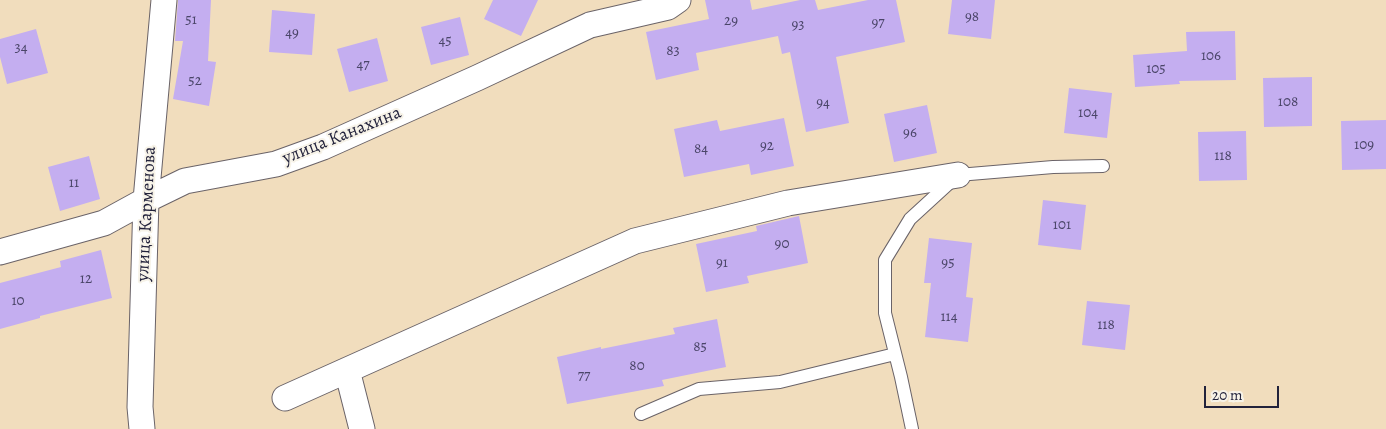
<!DOCTYPE html>
<meta charset="utf-8">
<style>
body{margin:0}
#map{position:relative;width:1386px;height:429px;overflow:hidden;background:#f1ddbd;font-family:Alegreya,serif}
canvas{display:block}
.scale{position:absolute;left:1204px;top:386px;width:75px;height:22px;box-sizing:border-box;border:2px solid #22223b;border-top:0;padding-left:6px;font-size:15px;line-height:18px;white-space:nowrap;color:#22223b;-webkit-text-stroke:4px #f7f3e8;paint-order:stroke}
</style>
<div id="map">
<canvas width="1386" height="429"></canvas>
<div class="scale">20 m</div>
</div>
<script>
const context = document.querySelector('canvas').getContext('2d');
context.lineJoin = 'round';
function fillPath(path, color) { context.fillStyle = color; context.fill(path, 'evenodd'); }
const poly = rows => new Path2D(rows.map(r => 'M' + r).join(''));
function strokePath(path, color, width, dash) { context.strokeStyle = color; context.lineWidth = width; context.lineCap = dash ? 'butt' : 'round'; context.setLineDash(dash || []); context.stroke(path); }
function label(font, color, halo, rows, align = 'center') {
  context.font = font + ' Alegreya,serif'; context.lineWidth = 4; context.setLineDash([]); context.textBaseline = 'middle'; context.strokeStyle = halo; context.fillStyle = color; for (const [text, x, y, turn = 0] of rows) {
    context.save(); context.translate(x, y); context.rotate((+turn || 0) * Math.PI / 180); context.textAlign = isNaN(turn) ? turn : align; if (halo) context.strokeText(text, 0, 0); context.fillText(text, 0, 0); context.restore();
  }
}
const building = poly([
 [178,0,211,0,208,61,216,62,209,106,173,99,183,41,175,41],
 [493,0,538,0,521,36,484,19],
 [705,0,750,0,752,10,800,0,815,0,818,10,868,0,896,0,905,42,836,57,849,123,806,132,790,52,782,54,778,36,696,53,699,70,656,80,646,32,709,19],
 [952,0,995,0,991,39,948,34],
 [272,10,315,14,312,55,269,52],
 [460,17,469,55,431,65,421,27],
 [36,29,48,73,7,84,0,57,0,39],
 [1235,31,1236,80,1179,81,1180,84,1135,87,1133,55,1187,51,1186,32],
 [377,38,388,81,349,92,337,49],
 [1312,77,1312,126,1264,127,1263,78],
 [1069,88,1112,93,1107,138,1064,133],
 [927,105,937,153,894,162,884,114],
 [784,118,794,166,751,175,749,164,684,177,674,129,717,120,720,131],
 [1386,120,1386,169,1342,170,1341,121],
 [1246,131,1247,180,1199,181,1198,132],
 [89,156,100,199,60,211,48,167],
 [1043,200,1086,205,1081,250,1038,245],
 [799,216,808,263,747,276,749,283,706,292,696,244,757,231,756,226],
 [929,238,972,243,966,297,973,298,968,342,925,337,931,283,924,283],
 [101,250,112,298,40,316,40,318,0,329,0,283,61,267,60,261],
 [1087,301,1130,305,1125,350,1082,345],
 [717,319,726,367,662,380,664,386,567,404,557,357,601,347,601,349,675,334,673,328]
]);
const lane = poly([
 [641,414,699,389,780,382,895,354],
 [912,429,901,377,885,313,885,260,910,219,958,175,1053,167,1103,166]
]);
const street = poly([
 [0,252,104,223,146,200,185,181,276,164,323,147,477,78,590,25,668,7,678,0],
 [347,370,362,429],
 [285,398,635,241,788,203,958,175],
 [142,429,140,407,146,200,164,0]
]);
const numberNames = [
 ["98",972,17],
 ["51",191,20],
 ["29",731,21],
 ["97",878,23],
 ["93",798,25],
 ["49",292,33],
 ["45",445,41],
 ["34",21,48],
 ["83",673,51],
 ["106",1211,56],
 ["47",363,65],
 ["105",1156,69],
 ["52",195,81],
 ["108",1288,102],
 ["94",823,103],
 ["104",1088,113],
 ["96",910,133],
 ["109",1364,145],
 ["92",767,146],
 ["84",701,149],
 ["118",1223,156],
 ["11",74,183],
 ["101",1062,225],
 ["90",782,244],
 ["91",722,263],
 ["95",948,263],
 ["12",86,279],
 ["10",18,301],
 ["114",949,317],
 ["118",1106,325],
 ["85",700,347],
 ["80",637,366],
 ["77",584,376]
];
const streetNames = [
 ["улица Канахина",342,136,-22],
 ["улица Карменова",147,214,-87]
];
fillPath(building, '#c4aef0');
strokePath(lane, '#6a6368', 14);
strokePath(street, '#6a6368', 27);
strokePath(lane, '#fff', 12);
strokePath(street, '#fff', 25);
label('15px', '#4a4568', null, numberNames);
label('18px', '#22223b', '#f7f3e8', streetNames);
</script>
